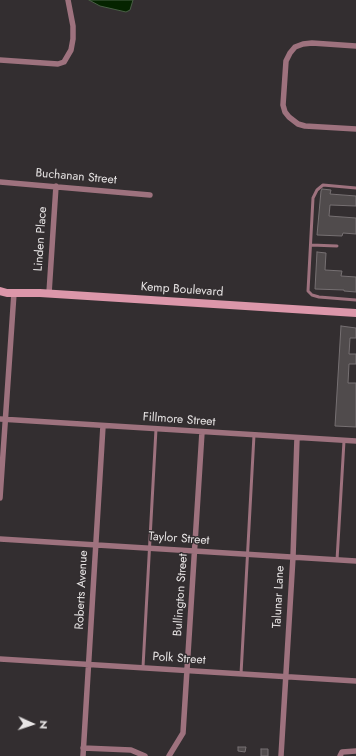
<!DOCTYPE html>
<style>
body{margin:0}
#map{position:relative;width:356px;height:756px;overflow:hidden;background:#332e30;font-family:Jost,sans-serif}
canvas{display:block}
.north{position:absolute;left:12px;top:704px;width:40px;height:40px;-webkit-text-stroke:3px #332e30;paint-order:stroke;rotate:93deg;font-size:11px;font-weight:700;line-height:16px;text-align:center;color:#e8e5e5}
.north::after{content:'';display:block;margin:auto;width:14px;height:18px;background:#e8e5e5;clip-path:polygon(50% 0,100% 100%,50% 72%,0 100%)}
</style>
<div id="map">
<canvas width="356" height="756"></canvas>
<div class="north">N</div>
</div>
<script>
const context = document.querySelector('canvas').getContext('2d');
context.lineJoin = 'round';
function fillPath(path, color) { context.fillStyle = color; context.fill(path, 'evenodd'); }
const poly = rows => new Path2D(rows.map(r => 'M' + r).join(''));
function strokePath(path, color, width, dash) { context.strokeStyle = color; context.lineWidth = width; context.lineCap = dash ? 'butt' : 'round'; context.setLineDash(dash || []); context.stroke(path); }
function label(font, color, halo, rows, align = 'center') {
  context.font = font + ' Jost,sans-serif'; context.lineWidth = 3; context.setLineDash([]); context.textBaseline = 'middle'; context.strokeStyle = halo; context.fillStyle = color; for (const [text, x, y, turn = 0] of rows) {
    context.save(); context.translate(x, y); context.rotate((+turn || 0) * Math.PI / 180); context.textAlign = isNaN(turn) ? turn : align; if (halo) context.strokeText(text, 0, 0); context.fillText(text, 0, 0); context.restore();
  }
}
const water = poly([
 [89,0,133,0,130,10,126,12,100,6,89,0]
]);
const building = poly([
 [322,189,331,190,330,194,356,196,356,206,330,205,329,216,356,218,356,234,343,233,342,236,317,235,321,191,322,189],
 [317,252,326,253,325,270,342,271,341,276,356,277,356,292,344,291,344,290,315,289,317,252],
 [341,326,356,328,356,338,350,338,349,354,356,354,356,364,349,364,348,383,356,383,356,427,335,426,341,326],
 [238,747,246,747,245,752,238,751,238,747],
 [261,749,268,749,268,756,261,756,261,749]
]);
const lane = poly([
 [356,188,323,185,317,190,313,198,308,291,312,295,319,297,356,300],
 [311,245,337,246],
 [337,560,344,441],
 [143,667,156,429],
 [241,674,254,435]
]);
const street = poly([
 [356,46,312,43,303,44,295,47,290,53,286,61,283,105,285,112,289,117,298,124,305,126,356,129],
 [0,60,58,64,64,62,71,50,73,39,73,26,68,0],
 [0,182,150,195],
 [49,293,56,186],
 [0,419,356,441],
 [0,498,14,293],
 [0,539,356,561],
 [0,659,356,681],
 [83,748,131,750,145,756],
 [83,756,103,426],
 [169,756,183,733,202,432],
 [281,756,293,557,297,438],
 [340,756,342,752,356,751]
]);
const secondary = poly([
 [0,291,7,293,40,293,356,313]
]);
const streetNames = [
 ["Buchanan Street",76,177,5],
 ["Linden Place",41,239,-86],
 ["Kemp Boulevard",182,290,4],
 ["Fillmore Street",179,420,4],
 ["Taylor Street",179,539,4],
 ["Roberts Avenue",82,590,-87],
 ["Bullington Street",181,595,-86],
 ["Talunar Lane",279,597,-87],
 ["Polk Street",179,659,4]
];
fillPath(water, '#052400');
strokePath(water, '#495e45', 1);
fillPath(building, '#504b4c');
strokePath(building, '#767072', 1);
strokePath(lane, '#9e727e', 3);
strokePath(street, '#9e727e', 5.5);
strokePath(secondary, '#dc97aa', 8);
label('12px', '#e8e5e5', '#332e30', streetNames);
</script>
